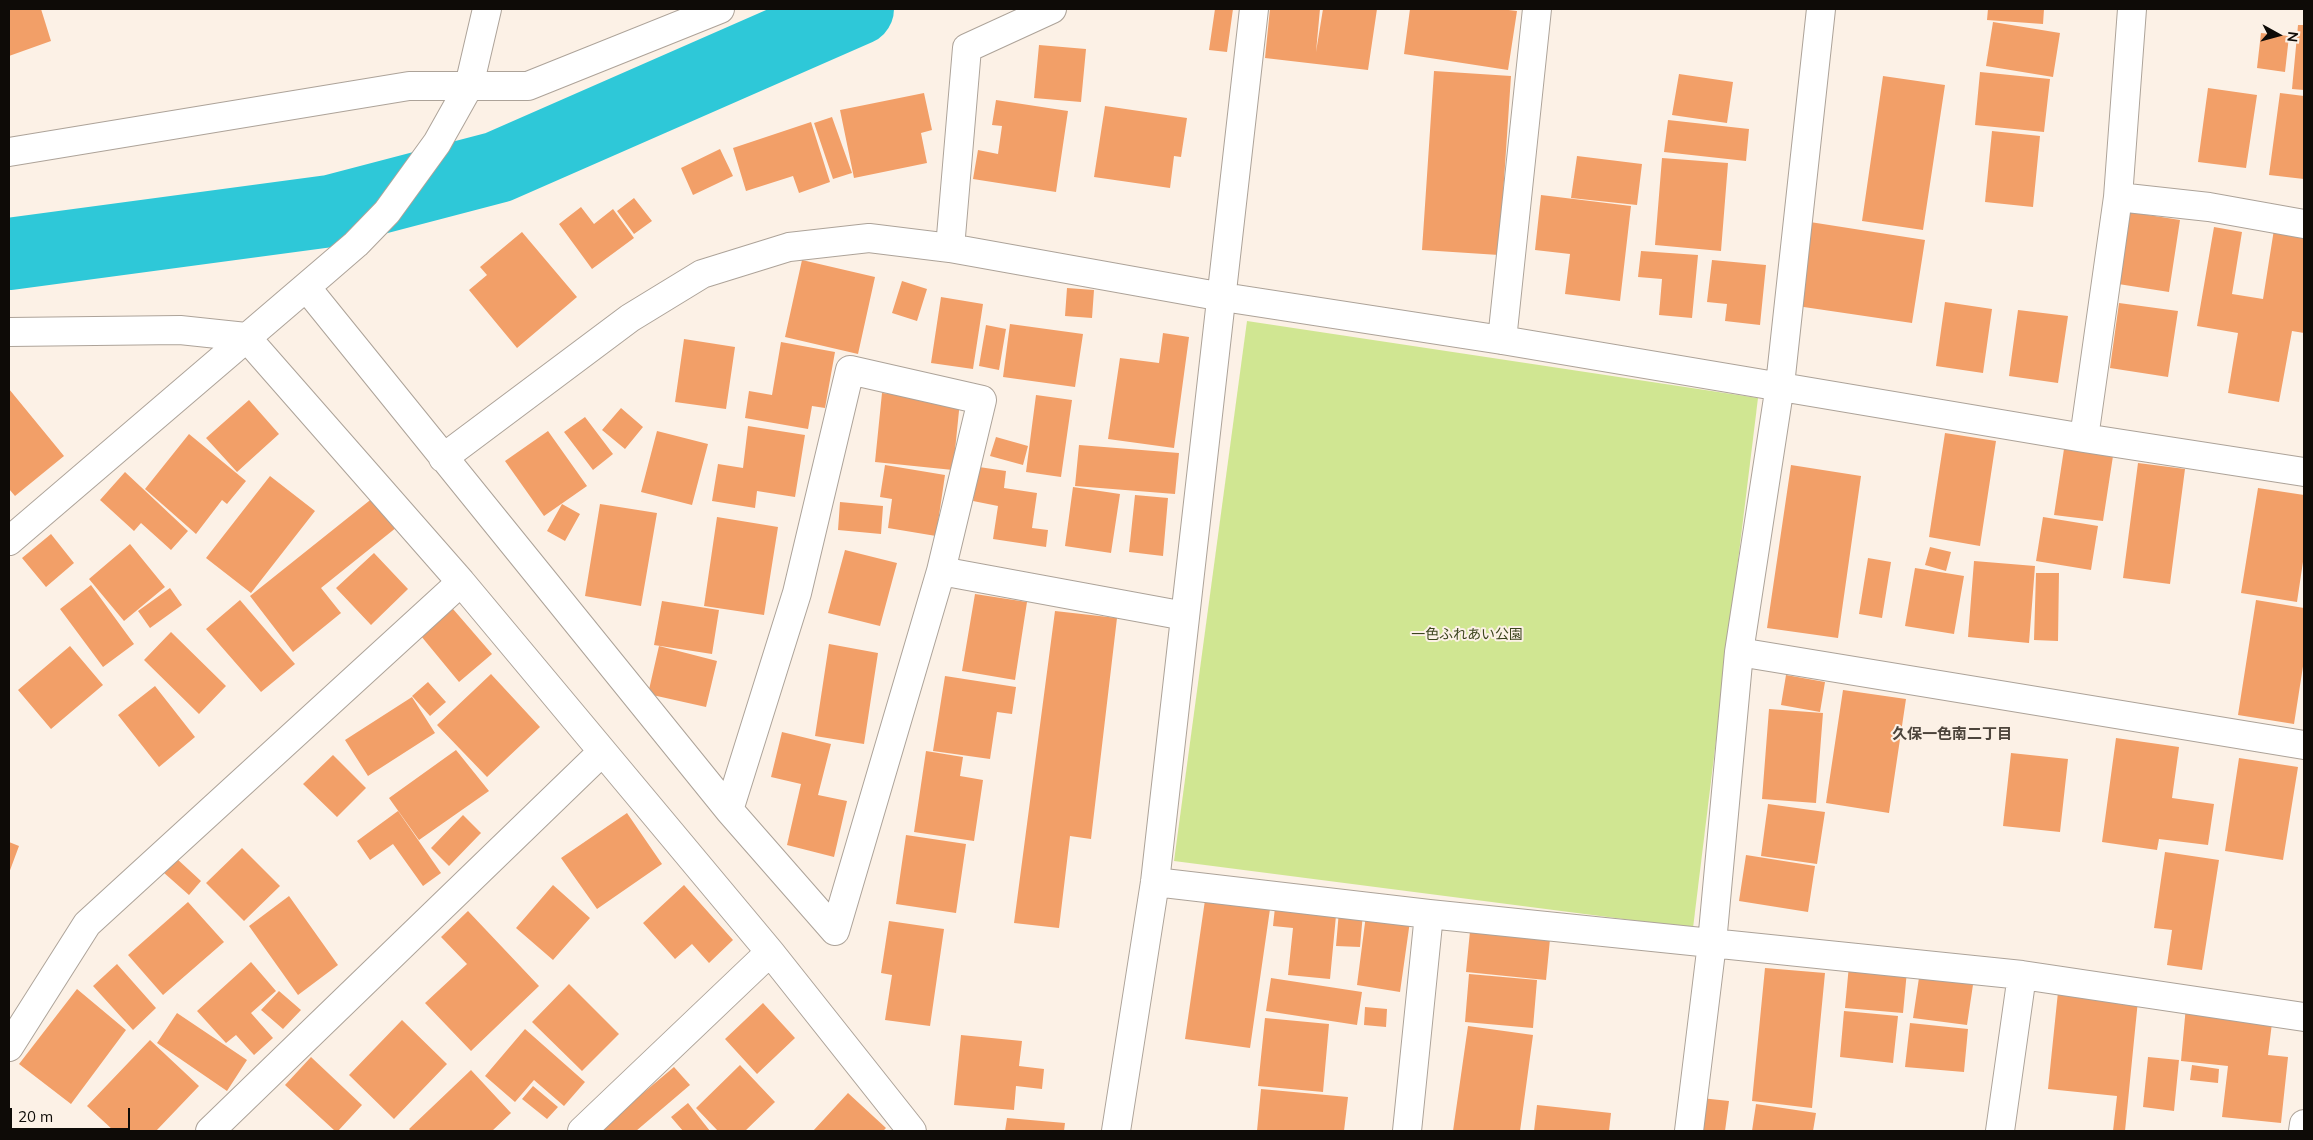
<!DOCTYPE html>
<meta charset="utf-8">
<style>
body{margin:0}
#map{position:relative;width:2313px;height:1140px;overflow:hidden;background:#fcf1e6;font-family:Mulish,sans-serif}
canvas{display:block}
.frame{position:absolute;inset:0;border:10px solid #0e0b07;pointer-events:none}
.north{position:absolute;left:2253px;top:10px;width:50px;height:50px;-webkit-text-stroke:4px #fcf1e6;paint-order:stroke;rotate:97deg;font-size:14px;font-weight:700;line-height:20px;text-align:center;color:#0e0b07}
.north::after{content:'';display:block;margin:auto;width:18px;height:22px;background:#0e0b07;clip-path:polygon(50% 0,100% 100%,50% 72%,0 100%)}
.scale{position:absolute;left:10px;top:1108px;width:120px;height:22px;box-sizing:border-box;border:2px solid #0e0b07;border-top:0;padding-left:6px;font-size:15px;line-height:18px;white-space:nowrap;color:#0e0b07;-webkit-text-stroke:4px #fcf1e6;paint-order:stroke}
</style>
<div id="map">
<canvas width="2313" height="1140"></canvas>
<div class="frame"></div>
<div class="north">N</div>
<div class="scale">20 m</div>
</div>
<script>
const context = document.querySelector('canvas').getContext('2d');
context.lineJoin = 'round';
function fillPath(path, color) { context.fillStyle = color; context.fill(path, 'evenodd'); }
const poly = rows => new Path2D(rows.map(r => 'M' + r).join(''));
function strokePath(path, color, width, dash) { context.strokeStyle = color; context.lineWidth = width; context.lineCap = dash ? 'butt' : 'round'; context.setLineDash(dash || []); context.stroke(path); }
function label(font, color, halo, rows, align = 'center') {
  context.font = font + ' Mulish,"Noto Sans JP",sans-serif'; context.lineWidth = 4; context.setLineDash([]); context.textBaseline = 'middle'; context.strokeStyle = halo; context.fillStyle = color; for (const [text, x, y, turn = 0] of rows) {
    context.save(); context.translate(x, y); context.rotate((+turn || 0) * Math.PI / 180); context.textAlign = isNaN(turn) ? turn : align; if (halo) context.strokeText(text, 0, 0); context.fillText(text, 0, 0); context.restore();
  }
}
const green = poly([
 [1247,321,1758,398,1693,928,1174,861]
]);
const river = poly([
 [9,254,330,211,498,167,858,9]
]);
const building = poly([
 [9,9,41,9,51,41,9,56],
 [1215,9,1233,9,1227,52,1209,50],
 [1270,9,1320,9,1316,52,1323,9,1377,9,1368,70,1265,58],
 [1410,9,1500,9,1517,11,1508,70,1404,54],
 [1988,9,2044,9,2043,24,1987,20],
 [1993,22,2060,33,2053,77,1986,66],
 [2298,25,2304,25,2304,90,2292,89],
 [2261,33,2289,36,2285,72,2257,68],
 [1039,45,1086,49,1081,102,1034,98],
 [1434,71,1511,76,1499,255,1422,250],
 [1980,72,2050,79,2044,132,1975,125],
 [1679,74,1733,82,1727,123,1672,115],
 [1883,76,1945,85,1923,230,1862,221],
 [2208,88,2257,95,2246,168,2198,162],
 [924,93,932,130,921,133,927,163,854,178,840,110],
 [2280,93,2304,96,2304,179,2269,175],
 [996,100,1068,111,1056,192,973,179,978,150,998,154,1002,126,992,125],
 [1105,106,1187,118,1181,157,1174,156,1170,188,1094,177],
 [832,117,852,173,833,179,814,123],
 [1668,120,1749,129,1746,161,1664,152],
 [811,122,830,182,799,193,793,176,746,191,733,148],
 [1992,131,2040,136,2033,207,1985,202],
 [720,149,733,176,693,195,681,168],
 [1577,156,1642,164,1637,205,1571,198],
 [1662,158,1728,163,1721,251,1655,245],
 [1541,195,1631,206,1620,301,1565,294,1570,254,1535,250],
 [634,198,652,221,634,234,617,211],
 [581,207,594,224,613,209,634,238,592,269,559,224],
 [2123,211,2180,220,2169,292,2112,283],
 [1810,222,1925,240,1912,323,1797,306],
 [2275,223,2304,228,2304,333,2292,331,2279,402,2228,393,2238,333,2197,326,2214,227,2242,232,2232,294,2263,299],
 [522,232,577,297,517,348,469,290,487,275,480,267],
 [1641,251,1698,255,1692,318,1659,315,1662,279,1638,277],
 [802,260,875,277,858,354,785,337],
 [1712,260,1766,265,1760,325,1725,321,1727,304,1707,302],
 [902,281,927,289,917,321,892,313],
 [1067,288,1094,290,1092,318,1065,316],
 [941,297,983,304,973,369,931,363],
 [1945,302,1992,309,1983,373,1936,366],
 [2119,303,2178,311,2168,377,2110,368],
 [2018,310,2068,316,2058,383,2009,376],
 [1010,324,1083,334,1075,387,1003,377],
 [986,325,1006,329,999,370,979,366],
 [1163,333,1189,337,1174,448,1108,439,1120,358,1159,363],
 [684,339,735,347,726,409,675,402],
 [781,342,835,352,825,408,812,406,808,429,745,418,749,391,772,395],
 [9,389,64,456,15,496,9,489],
 [882,393,960,401,953,470,875,462],
 [1036,395,1072,400,1061,477,1026,472],
 [249,400,279,434,237,472,206,438],
 [621,408,643,427,625,449,602,430],
 [585,417,613,454,593,470,564,432],
 [748,426,805,435,795,497,757,491,755,508,712,501,718,464,743,468],
 [548,431,587,486,544,516,505,461],
 [657,431,708,444,692,505,641,492],
 [1945,433,1996,441,1980,546,1929,537],
 [189,434,246,481,227,504,222,500,196,534,145,489],
 [996,437,1028,446,1023,465,990,456],
 [1079,445,1179,453,1175,494,1075,486],
 [2064,449,2113,456,2103,521,2054,515],
 [2138,463,2185,469,2170,584,2123,578],
 [885,465,945,475,936,536,888,528,892,499,880,497],
 [1791,465,1861,476,1838,638,1767,628],
 [979,467,1006,471,1004,488,1037,493,1032,528,1048,530,1046,547,993,539,998,506,973,501],
 [125,472,188,531,171,550,141,523,134,531,100,500],
 [270,476,315,511,251,593,206,558],
 [1073,487,1120,494,1111,553,1065,546],
 [2258,488,2304,495,2304,555,2297,602,2241,593],
 [379,493,402,523,321,588,341,613,293,652,250,596],
 [1135,495,1168,498,1163,556,1129,552],
 [840,502,883,506,881,534,838,530],
 [562,504,580,514,565,541,547,531],
 [600,504,657,513,641,606,585,596],
 [717,517,778,527,764,615,704,606],
 [2043,517,2098,526,2091,570,2036,561],
 [51,534,74,563,46,587,22,558],
 [130,544,165,587,124,621,89,579],
 [1930,547,1951,552,1946,571,1925,565],
 [845,550,897,563,880,626,828,613],
 [374,553,408,589,371,625,336,588],
 [1868,558,1891,562,1882,618,1859,614],
 [1974,561,2035,566,2029,643,1968,637],
 [1915,568,1964,576,1954,634,1905,626],
 [2036,573,2059,573,2058,641,2034,640],
 [91,585,134,644,103,667,60,609],
 [170,588,182,605,150,628,138,611],
 [975,594,1027,602,1015,680,962,671],
 [240,600,295,664,261,692,206,629],
 [2256,600,2304,608,2304,660,2294,724,2238,715],
 [662,601,719,610,712,654,654,645],
 [453,609,492,654,459,682,421,636],
 [1055,611,1117,618,1091,839,1070,836,1059,928,1014,923],
 [171,632,226,686,199,714,144,660],
 [829,644,878,653,864,744,815,736],
 [70,646,103,685,51,729,18,690],
 [659,646,717,661,706,707,648,694],
 [491,674,540,727,487,777,437,725],
 [1786,675,1825,682,1820,712,1781,705],
 [945,676,1016,687,1012,714,997,712,990,759,933,751],
 [428,682,446,702,430,716,412,696],
 [155,686,195,737,159,767,118,715],
 [1843,690,1906,699,1889,813,1826,803],
 [412,697,435,733,368,776,345,740],
 [1769,709,1823,713,1816,803,1762,799],
 [782,732,831,744,818,795,847,801,834,857,787,845,801,784,771,777],
 [2116,738,2179,747,2172,798,2214,804,2208,845,2159,839,2157,850,2102,842],
 [456,750,489,791,419,840,389,798],
 [926,751,963,757,960,776,983,780,974,841,914,832],
 [2011,753,2068,759,2060,832,2003,826],
 [333,755,366,788,337,817,303,784],
 [2239,758,2298,767,2283,860,2225,851],
 [1768,804,1825,812,1817,864,1761,856],
 [398,811,441,873,423,886,393,844,370,860,357,841],
 [627,813,662,864,597,909,561,858],
 [463,815,481,833,449,866,431,848],
 [906,835,966,844,956,913,896,904],
 [9,842,19,846,9,873],
 [242,848,280,886,244,921,206,883],
 [2165,852,2219,860,2202,970,2167,965,2172,930,2154,928],
 [1746,855,1815,866,1808,912,1739,901],
 [176,858,201,881,189,895,163,872],
 [553,885,590,918,553,960,516,928],
 [684,885,733,940,709,963,692,944,675,959,643,923],
 [289,896,338,965,298,995,249,926],
 [1276,898,1337,905,1330,979,1288,975,1293,928,1273,926],
 [1205,900,1270,909,1250,1048,1185,1039],
 [188,902,224,942,163,995,128,955],
 [468,911,539,986,471,1051,425,1003,467,964,441,937],
 [1339,911,1363,913,1360,947,1336,946],
 [1366,915,1410,921,1400,992,1357,985],
 [889,921,944,929,930,1026,885,1020,892,975,881,973],
 [1471,921,1551,929,1546,980,1466,972],
 [251,962,276,991,251,1013,273,1038,254,1055,236,1035,226,1043,197,1011],
 [117,964,156,1008,133,1030,93,986],
 [1849,965,1907,971,1903,1013,1845,1008],
 [1765,968,1825,973,1812,1108,1752,1101],
 [1920,971,1974,978,1967,1025,1913,1018],
 [1469,974,1537,980,1533,1028,1465,1022],
 [1271,978,1362,992,1357,1025,1266,1011],
 [569,984,619,1034,582,1071,532,1022],
 [77,989,126,1030,71,1104,19,1064],
 [279,991,301,1010,283,1029,261,1010],
 [2058,992,2138,1000,2125,1131,2113,1131,2117,1096,2048,1089],
 [763,1003,795,1038,757,1074,725,1039],
 [2186,1006,2273,1015,2268,1055,2288,1057,2281,1123,2222,1117,2228,1066,2181,1061],
 [1365,1007,1387,1009,1386,1027,1364,1025],
 [1844,1011,1898,1016,1893,1063,1840,1057],
 [177,1013,247,1060,227,1091,157,1043],
 [1265,1018,1329,1024,1323,1092,1258,1086],
 [402,1020,447,1064,394,1119,349,1075],
 [1910,1023,1968,1029,1964,1072,1905,1067],
 [1468,1026,1533,1035,1520,1131,1453,1131],
 [525,1029,585,1082,564,1106,534,1080,515,1102,485,1076],
 [961,1035,1022,1041,1019,1066,1044,1069,1042,1089,1016,1086,1014,1110,954,1105],
 [150,1040,199,1086,156,1131,114,1131,87,1106],
 [311,1057,362,1105,338,1131,335,1131,285,1085],
 [2148,1057,2179,1060,2174,1111,2143,1107],
 [740,1065,775,1102,745,1131,718,1131,696,1108],
 [2192,1065,2219,1069,2218,1083,2190,1080],
 [674,1067,690,1085,636,1131,598,1131],
 [471,1070,511,1113,492,1131,411,1131,409,1129],
 [533,1086,558,1107,547,1119,522,1099],
 [1261,1089,1348,1097,1344,1131,1257,1131],
 [848,1093,886,1128,883,1131,813,1131],
 [1701,1098,1729,1101,1725,1131,1697,1131],
 [688,1103,710,1131,683,1131,671,1117],
 [1756,1104,1816,1113,1813,1131,1752,1131],
 [1537,1105,1611,1113,1609,1131,1534,1131],
 [1007,1118,1065,1123,1064,1131,1005,1131]
]);
const street = poly([
 [9,152,409,86,528,86,720,9],
 [2118,197,2209,207,2304,224],
 [950,248,967,48,1052,9],
 [306,287,729,810,797,593,850,370,982,400,941,571,1185,616],
 [9,332,180,330,246,337,461,582,770,952,912,1131],
 [1502,340,1537,9],
 [2084,438,2118,197,2132,9],
 [443,458,630,318,702,274,789,247,869,238,950,248,1223,297,1502,340,2084,438,2304,472],
 [9,541,306,287,356,244,387,212,437,143,469,86,487,9],
 [1739,652,2304,745],
 [729,810,835,931,941,571],
 [1155,882,1429,914,2022,975,2304,1017],
 [9,1047,87,924,461,582],
 [210,1131,602,752],
 [582,1131,770,952],
 [1116,1131,1155,882,1254,9],
 [1407,1131,1429,914],
 [1689,1131,1712,943,1739,652,1780,385,1821,9],
 [2000,1131,2022,975],
 [2303,1131,2304,1124]
]);
const parkNames = [
 ["一色ふれあい公園",1467,635]
];
const neighbourhoodNames = [
 ["久保一色南二丁目",1952,734]
];
fillPath(green, '#d0e692');
strokePath(river, '#2ec8d8', 72);
fillPath(building, '#f29f68');
strokePath(street, '#ada399', 30);
strokePath(street, '#fff', 28);
label('14px', '#3b441d', '#fcf1e6', parkNames);
label('bold 15px', '#4c443b', '#fcf1e6', neighbourhoodNames);
</script>
